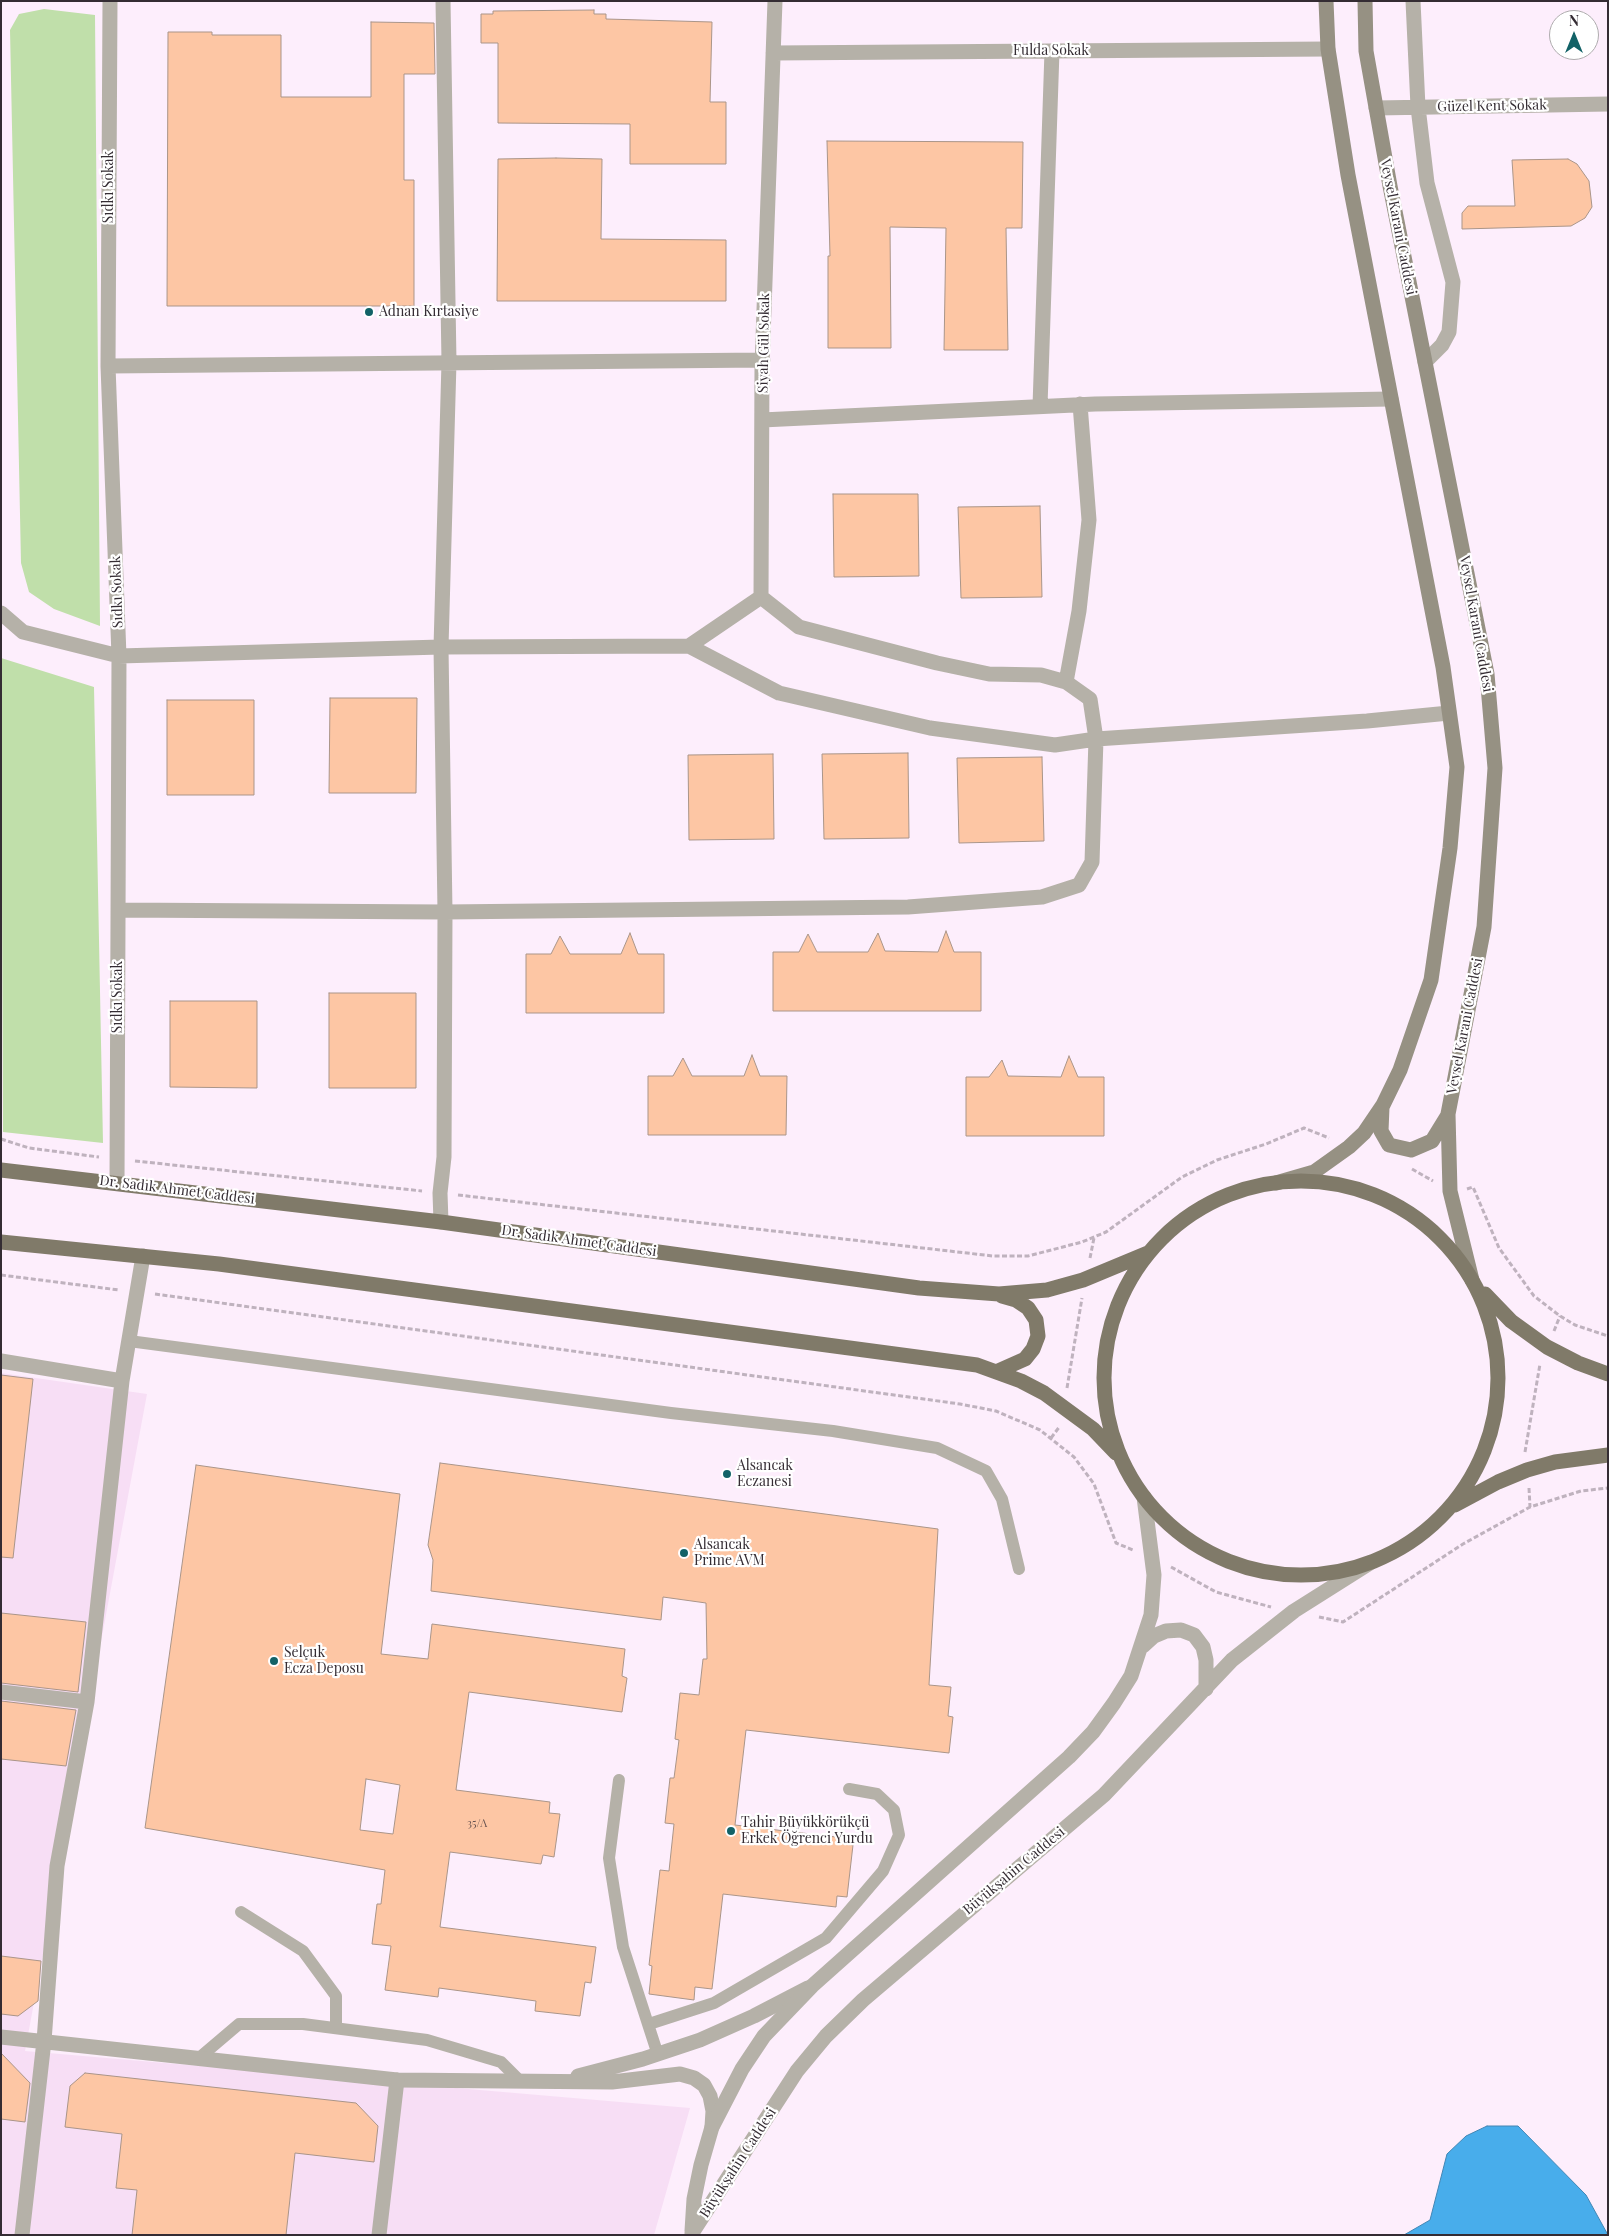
<!DOCTYPE html>
<meta charset="utf-8">
<style>
body{margin:0}
#map{position:relative;width:1609px;height:2236px;overflow:hidden;background:#fdeefc;font-family:"Playfair Display",serif}
canvas{display:block}
.frame{position:absolute;inset:0;border:2px solid #342c33;pointer-events:none}
.north{position:absolute;left:1549px;top:10px;width:50px;height:50px;box-sizing:border-box;background:#fff;border:1px solid #aeabad;border-radius:50%;rotate:0deg;font-size:14px;font-weight:700;line-height:20px;text-align:center;color:#342c33}
.north::after{content:'';display:block;margin:auto;width:18px;height:22px;background:#126267;clip-path:polygon(50% 0,100% 100%,50% 72%,0 100%)}
</style>
<div id="map">
<canvas width="1609" height="2236"></canvas>
<div class="frame"></div>
<div class="north">N</div>
</div>
<script>
const context = document.querySelector('canvas').getContext('2d');
context.lineJoin = 'round';
function fillPath(path, color) { context.fillStyle = color; context.fill(path, 'evenodd'); }
const poly = rows => new Path2D(rows.map(r => 'M' + r).join(''));
function strokePath(path, color, width, dash) { context.strokeStyle = color; context.lineWidth = width; context.lineCap = dash ? 'butt' : 'round'; context.setLineDash(dash || []); context.stroke(path); }
function label(font, color, halo, rows, align = 'center') {
  context.font = font + ' "Playfair Display",serif'; context.lineWidth = 4.5; context.setLineDash([]); context.textBaseline = 'middle'; context.strokeStyle = halo; context.fillStyle = color; for (const [text, x, y, turn = 0] of rows) {
    context.save(); context.translate(x, y); context.rotate((+turn || 0) * Math.PI / 180); context.textAlign = isNaN(turn) ? turn : align; if (halo) context.strokeText(text, 0, 0); context.fillText(text, 0, 0); context.restore();
  }
}
const built = poly([
 [1,1373,147,1394,25,2051,690,2108,654,2235,1,2235]
]);
const green = poly([
 [44,9,95,15,100,626,54,609,29,592,21,563,10,30,19,14],
 [1,658,94,687,103,1143,3,1132]
]);
const water = poly([
 [1487,2126,1518,2126,1586,2195,1608,2235,1404,2235,1430,2220,1447,2154,1466,2136,1487,2126]
]);
const building = poly([
 [594,10,594,14,606,14,606,19,712,22,710,102,726,102,726,164,630,164,630,124,498,123,498,43,481,43,481,14,493,14,493,11,594,10],
 [371,22,434,23,435,74,404,74,404,180,414,180,414,306,167,306,168,32,212,32,212,35,281,35,281,97,371,97,371,22],
 [827,141,1023,142,1022,228,1006,228,1008,350,944,350,946,228,890,227,891,348,828,348,828,256,830,256,827,141],
 [556,158,602,159,601,239,726,240,726,301,497,301,498,159,556,158],
 [1568,159,1577,164,1589,181,1592,207,1585,218,1571,226,1462,229,1462,213,1468,206,1515,206,1512,160,1568,159],
 [833,494,918,494,919,576,834,577,833,494],
 [1040,506,1042,597,961,598,958,507,1040,506],
 [330,698,417,698,416,793,329,793,330,698],
 [167,700,254,700,254,795,167,795,167,700],
 [908,753,909,838,824,839,822,754,908,753],
 [773,754,774,839,689,840,688,755,773,754],
 [1042,757,1044,841,959,843,957,758,1042,757],
 [946,931,954,952,981,952,981,1011,773,1011,773,952,799,952,808,934,817,952,868,952,878,933,885,951,938,952,946,931],
 [630,933,638,954,664,954,664,1013,526,1013,526,954,551,954,560,936,570,954,621,954,630,933],
 [329,993,416,993,416,1088,329,1088,329,993],
 [170,1001,257,1001,257,1088,170,1087,170,1001],
 [752,1055,760,1076,787,1076,786,1135,648,1135,648,1076,673,1076,683,1058,692,1076,744,1076,752,1055],
 [1069,1056,1078,1077,1104,1077,1104,1136,966,1136,966,1077,989,1077,1002,1060,1008,1076,1061,1077,1069,1056],
 [1,1375,33,1379,13,1558,1,1557,1,1375],
 [440,1463,938,1529,929,1685,951,1687,948,1716,953,1717,949,1753,746,1730,735,1825,844,1838,843,1844,853,1845,847,1897,837,1896,836,1907,723,1894,712,1989,695,1987,694,2000,649,1994,652,1966,649,1965,660,1870,669,1871,674,1824,665,1823,670,1778,674,1778,679,1740,675,1739,680,1693,699,1695,703,1659,707,1659,706,1603,663,1597,661,1620,431,1591,433,1560,428,1545,440,1463],
 [196,1465,400,1494,381,1654,428,1659,432,1624,625,1649,622,1676,627,1678,622,1712,469,1692,456,1790,550,1802,549,1813,560,1814,554,1857,543,1855,541,1864,450,1852,440,1927,596,1947,591,1983,585,1982,580,2016,535,2011,536,2001,439,1988,438,1997,385,1990,391,1946,372,1944,377,1904,381,1904,385,1870,145,1828,196,1465],
 [366,1779,400,1785,393,1834,360,1830,366,1779],
 [1,1613,86,1622,78,1692,1,1683,1,1613],
 [1,1701,76,1710,66,1766,1,1759,1,1701],
 [1,1956,41,1961,38,2001,18,2016,1,2014,1,1956],
 [1,2053,30,2083,25,2122,1,2119,1,2053],
 [85,2073,356,2103,378,2126,374,2162,295,2153,286,2235,132,2235,137,2190,116,2188,122,2134,65,2127,70,2086,85,2073]
]);
const path = poly([
 [1,1139,29,1148,99,1157],
 [135,1161,422,1191],
 [1412,1169,1433,1181],
 [1467,1189,1473,1187,1499,1248,1534,1296,1560,1316,1575,1325,1608,1336],
 [458,1195,993,1256,1028,1256,1082,1242,1106,1232,1182,1177,1217,1160,1266,1144,1304,1128,1329,1138],
 [1090,1258,1094,1238],
 [1,1275,119,1290],
 [155,1294,960,1404,996,1411,1040,1430,1074,1457,1094,1484,1116,1543,1133,1550],
 [1554,1331,1560,1316],
 [1067,1388,1082,1298],
 [1051,1438,1060,1426],
 [1525,1452,1540,1364],
 [1529,1488,1530,1507],
 [1171,1567,1216,1592,1271,1607],
 [1319,1617,1343,1622,1463,1544,1530,1507,1581,1491,1608,1488]
]);
const service = poly([
 [129,1341,671,1413,833,1431,937,1448,986,1471,1002,1499,1019,1569],
 [619,1780,609,1858,623,1947,658,2055],
 [241,1912,303,1951,336,1996,336,2028],
 [649,2024,714,2003,826,1938,883,1871,899,1835,894,1810,877,1794,849,1789],
 [199,2058,239,2024,303,2024,427,2040,501,2062,519,2080]
]);
const minor = poly([
 [110,1,108,366,119,656,117,1183],
 [1413,1,1418,107,1427,183,1453,282,1449,332,1442,345,1425,362],
 [773,53,1328,49],
 [1376,108,1608,104],
 [108,366,763,360],
 [1040,406,1052,51],
 [762,420,1095,404,1391,399],
 [1,613,23,632,119,656,441,647,689,646,779,693,930,728,1055,745,1096,739,1367,721,1449,713],
 [689,646,761,597,762,366,775,1],
 [1066,682,1079,611,1089,520,1080,404],
 [118,910,445,912,908,907,1042,897,1079,885,1092,862,1096,739,1090,699,1066,682,1041,675,989,674,937,663,799,627,761,597],
 [441,1222,440,1193,444,1157,445,912,441,647,449,362,443,1],
 [1,1361,122,1381],
 [1,1692,87,1702,122,1381,143,1256],
 [1,2037,397,2080,612,2082,680,2074,694,2078,704,2085,710,2096,713,2111,712,2127],
 [578,2076,643,2059,700,2040,754,2016,808,1988],
 [22,2235,44,2041,57,1866,87,1702]
]);
const tertiary = poly([
 [1143,1646,1154,1636,1166,1631,1181,1630,1194,1635,1203,1647,1206,1660,1206,1689],
 [692,2231,694,2199,701,2165,712,2127,742,2069,764,2036,812,1986,1069,1757,1093,1732,1114,1703,1131,1676,1151,1615,1154,1575,1144,1497],
 [692,2233,797,2071,826,2036,863,2000,1104,1795,1232,1660,1294,1611,1370,1563],
 [379,2235,397,2080]
]);
const secondary = poly([
 [1365,1,1366,51,1390,186,1487,674,1495,768,1484,927,1448,1114,1450,1191,1472,1280],
 [1382,1107,1381,1131,1389,1145,1411,1150,1432,1141,1448,1115],
 [1276,1183,1314,1172,1349,1147,1364,1133,1383,1105,1400,1070,1431,980,1450,848,1457,767,1443,667,1348,175,1328,49,1326,1]
]);
const primary = poly([
 [1,1170,441,1222,919,1288,999,1294,1047,1290,1083,1280,1148,1253],
 '1104 1378a197 197 0 1 1 394 0a197 197 0 1 1-394 0Z',
 [1,1242,219,1264,977,1365,1021,1381,1044,1393,1093,1429,1116,1453],
 [1485,1294,1511,1321,1547,1347,1578,1363,1608,1374],
 [998,1371,1025,1359,1033,1349,1038,1336,1036,1320,1028,1308,1016,1300,1002,1296],
 [1455,1505,1498,1482,1527,1470,1555,1462,1608,1455]
]);
const markers = [
 [369,312,5,"#126267"],
 [727,1474,5,"#126267"],
 [684,1553,5,"#126267"],
 [274,1661,5,"#126267"],
 [731,1831,5,"#126267"]
];
const numberNames = [
 ["35/A",477,1824]
];
const streetNames = [
 ["Fulda Sokak",1051,51],
 ["Güzel Kent Sokak",1492,106,-1],
 ["Sıdkı Sokak",109,187,-90],
 ["Veysel Karani Caddesi",1398,227,79],
 ["Siyah Gül Sokak",764,343,-89],
 ["Sıdkı Sokak",117,592,-92],
 ["Veysel Karani Caddesi",1476,624,80],
 ["Sıdkı Sokak",118,997,-90],
 ["Veysel Karani Caddesi",1465,1026,-79],
 ["Dr. Sadık Ahmet Caddesi",177,1190,7],
 ["Dr. Sadık Ahmet Caddesi",579,1241,8],
 ["Büyükşahin Caddesi",1014,1871,-40],
 ["Büyükşahin Caddesi",738,2163,-57]
];
const poiNames = [
 ["Adnan Kırtasiye",379,312],
 ["Alsancak",737,1466],
 ["Eczanesi",737,1482],
 ["Alsancak",694,1545],
 ["Prime AVM",694,1561],
 ["Selçuk",284,1653],
 ["Ecza Deposu",284,1669],
 ["Tahir Büyükkörükçü",741,1823],
 ["Erkek Öğrenci Yurdu",741,1839]
];
fillPath(built, '#f7def5');
fillPath(green, '#c0dfaa');
fillPath(water, '#48adeb');
strokePath(water, '#4286b4', 1);
fillPath(building, '#fdc6a4');
strokePath(building, '#aa9589', 1);
strokePath(path, '#bfb2be', 3, [5, 2.5]);
strokePath(service, '#b5b1a8', 12);
strokePath(minor, '#b5b1a8', 15);
strokePath(tertiary, '#b5b1a8', 15);
strokePath(secondary, '#969183', 15);
strokePath(primary, '#807a69', 15);
for (const [x, y, r, color] of markers) { const dot = new Path2D(); dot.arc(x, y, r, 0, 2 * Math.PI); context.fillStyle = color; context.fill(dot); strokePath(dot, '#fff', 2); }
label('11px', '#66524f', null, numberNames);
label('14px', '#342c33', '#fff', streetNames);
label('14px', '#342c33', '#fff', poiNames, 'left');
</script>
